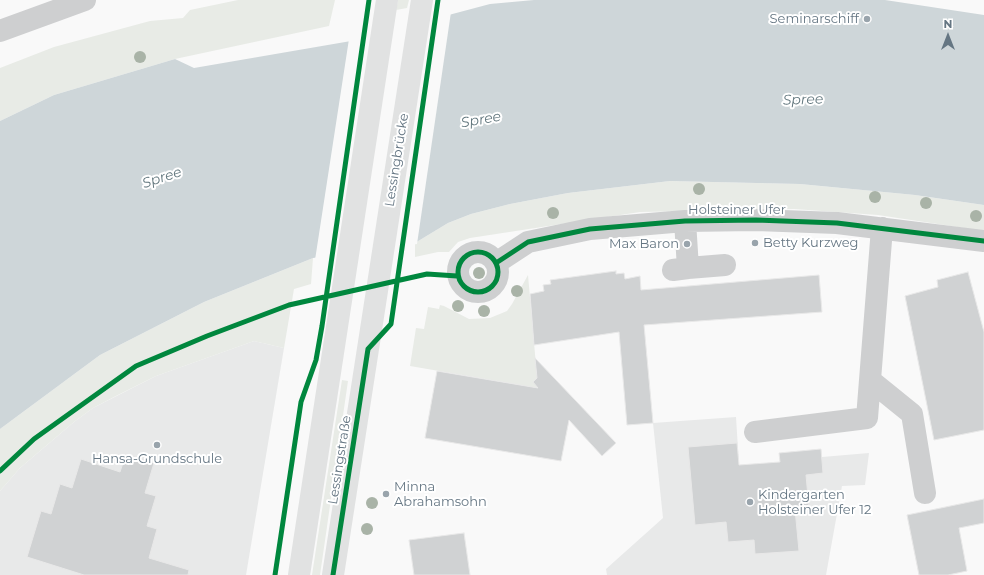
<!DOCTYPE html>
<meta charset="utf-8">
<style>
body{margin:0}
#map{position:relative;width:984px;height:575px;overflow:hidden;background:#f9f9f9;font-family:Montserrat,sans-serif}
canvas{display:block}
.north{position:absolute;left:928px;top:16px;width:40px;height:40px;-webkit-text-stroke:3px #fff;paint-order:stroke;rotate:0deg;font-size:11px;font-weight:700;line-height:16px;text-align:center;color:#657683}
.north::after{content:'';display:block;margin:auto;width:14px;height:18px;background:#657683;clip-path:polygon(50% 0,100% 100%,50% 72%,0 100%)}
</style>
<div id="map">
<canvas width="984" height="575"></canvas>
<div class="north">N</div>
</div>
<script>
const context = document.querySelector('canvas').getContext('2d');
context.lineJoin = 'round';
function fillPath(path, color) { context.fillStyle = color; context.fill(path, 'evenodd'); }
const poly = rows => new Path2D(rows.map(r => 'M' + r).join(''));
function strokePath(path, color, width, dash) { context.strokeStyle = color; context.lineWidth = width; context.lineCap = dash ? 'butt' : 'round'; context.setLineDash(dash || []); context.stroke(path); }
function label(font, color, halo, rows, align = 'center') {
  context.font = font + ' Montserrat,sans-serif'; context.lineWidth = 4; context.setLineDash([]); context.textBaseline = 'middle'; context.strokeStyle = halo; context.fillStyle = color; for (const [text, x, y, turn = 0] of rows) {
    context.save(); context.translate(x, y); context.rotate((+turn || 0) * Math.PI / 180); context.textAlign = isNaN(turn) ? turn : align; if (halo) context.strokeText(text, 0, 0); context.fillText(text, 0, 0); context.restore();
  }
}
const built = poly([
 [254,341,284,348,246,575,0,575,0,491,20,468,74,422,93,408,156,376],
 [736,417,739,465,780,462,779,453,821,449,822,457,869,453,865,485,842,486,826,575,607,575,606,569,663,518,653,423]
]);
const green = poly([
 [238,0,335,0,329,26,175,59,54,95,0,121,0,68,54,47,150,21,183,18,190,10],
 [398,0,409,0,407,8,396,10],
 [670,181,800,184,915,195,984,205,984,231,878,215,794,209,640,212,470,238,458,242,449,252,438,252,415,257,415,243,448,223,471,214,510,204,568,193],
 [313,258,311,284,294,289,284,348,254,341,156,376,114,397,93,408,74,422,20,468,0,491,0,429,100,355,204,302],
 [528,275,538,388,410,366,416,328,424,329,428,307,439,309,440,305,444,306,469,319,490,318,507,311,512,304],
 [342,380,348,381,320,575,312,575]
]);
const water = poly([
 [534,0,885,0,984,15,984,205,915,195,800,184,670,181,568,193,510,204,471,214,448,223,415,243,313,258,204,302,100,355,0,429,0,121,54,95,175,59,194,68,351,41,490,4]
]);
const pier = poly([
 [451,12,417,244,315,260,349,39]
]);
const building = poly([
 [616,271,616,274,624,273,625,279,640,276,641,290,819,275,822,312,644,325,653,423,627,425,619,332,534,345,530,294,544,291,543,285,551,284,550,280,616,271],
 [968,272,984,332,984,430,934,440,905,296,938,287,937,280,968,272],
 [535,358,616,443,602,456,569,420,561,461,425,438,437,371,538,388,533,382,537,378,535,358],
 [737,443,739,465,780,462,779,453,821,449,823,473,806,475,809,508,795,509,799,551,755,554,754,540,728,542,726,522,695,525,688,447,737,443],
 [126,454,154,463,145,493,156,496,147,526,157,529,149,558,189,570,188,575,84,575,27,557,41,511,51,514,60,484,72,488,81,459,120,472,126,454],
 [984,499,984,523,959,528,967,571,948,575,919,575,907,515,984,499],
 [464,533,470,575,414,575,409,540,464,533]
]);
const minor = poly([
 [0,31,85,0],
 '458 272a20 20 0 1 1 40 0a20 20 0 1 1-40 0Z',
 [496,263,528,242,590,229,685,221,756,220,837,223,984,241],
 [688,268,725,265],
 [673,270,688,268,685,221],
 [870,380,912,414,925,493],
 [755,432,867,418,882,228]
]);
const major = poly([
 [299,575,387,0],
 [333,575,422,0]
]);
const cycleway = poly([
 '458 272a20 20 0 1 1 40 0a20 20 0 1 1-40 0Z',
 [496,263,528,242,590,229,685,221,756,220,837,223,984,241],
 [0,471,34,439,136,366,207,336,289,305,427,274,457,276],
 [275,575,301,402,316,360,322,326,369,0],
 [333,575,368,349,391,324,438,0]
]);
const trees = [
 [140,57],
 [699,189],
 [875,197],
 [926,203],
 [553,213],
 [976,216],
 [479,273],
 [517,291],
 [458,306],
 [484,311],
 [372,503],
 [367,529]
];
const markers = [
 [867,19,4,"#99a4ac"],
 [755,243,4,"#99a4ac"],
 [687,244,4,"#99a4ac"],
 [157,445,4,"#99a4ac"],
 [386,494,4,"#99a4ac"],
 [750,502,4,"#99a4ac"]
];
const poiNames = [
 ["Seminarschiff",859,19,"right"],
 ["Betty Kurzweg",763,243],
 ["Max Baron",679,244,"right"],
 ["Hansa-Grundschule",157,459,"center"],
 ["Minna",394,487],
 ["Abrahamsohn",394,502],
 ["Kindergarten",758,495],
 ["Holsteiner Ufer 12",758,510]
];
const streetNames = [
 ["Lessingbrücke",397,160,-81],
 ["Holsteiner Ufer",737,210],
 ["Lessingstraße",340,460,-81]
];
const waterNames = [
 ["Spree",803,100,-2],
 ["Spree",481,120,-10],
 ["Spree",162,178,-18]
];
fillPath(built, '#e8e9e9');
fillPath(green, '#e8ebe6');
fillPath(water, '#ced6d9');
fillPath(pier, '#f9f9f9');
fillPath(building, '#d0d2d3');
strokePath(building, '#e8e8e8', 1);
strokePath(minor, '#cecfd0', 22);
strokePath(major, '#e1e2e2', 22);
strokePath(cycleway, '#00873e', 5);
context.fillStyle = '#a9b3a7';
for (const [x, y] of trees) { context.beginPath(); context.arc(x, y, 6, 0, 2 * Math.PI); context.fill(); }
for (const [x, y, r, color] of markers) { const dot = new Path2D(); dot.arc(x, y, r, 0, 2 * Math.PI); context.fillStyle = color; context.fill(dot); strokePath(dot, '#fff', 1.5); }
label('13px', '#657683', '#fff', poiNames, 'left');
label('13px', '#657683', '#fff', streetNames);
label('italic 14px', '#60757c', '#fff', waterNames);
</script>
